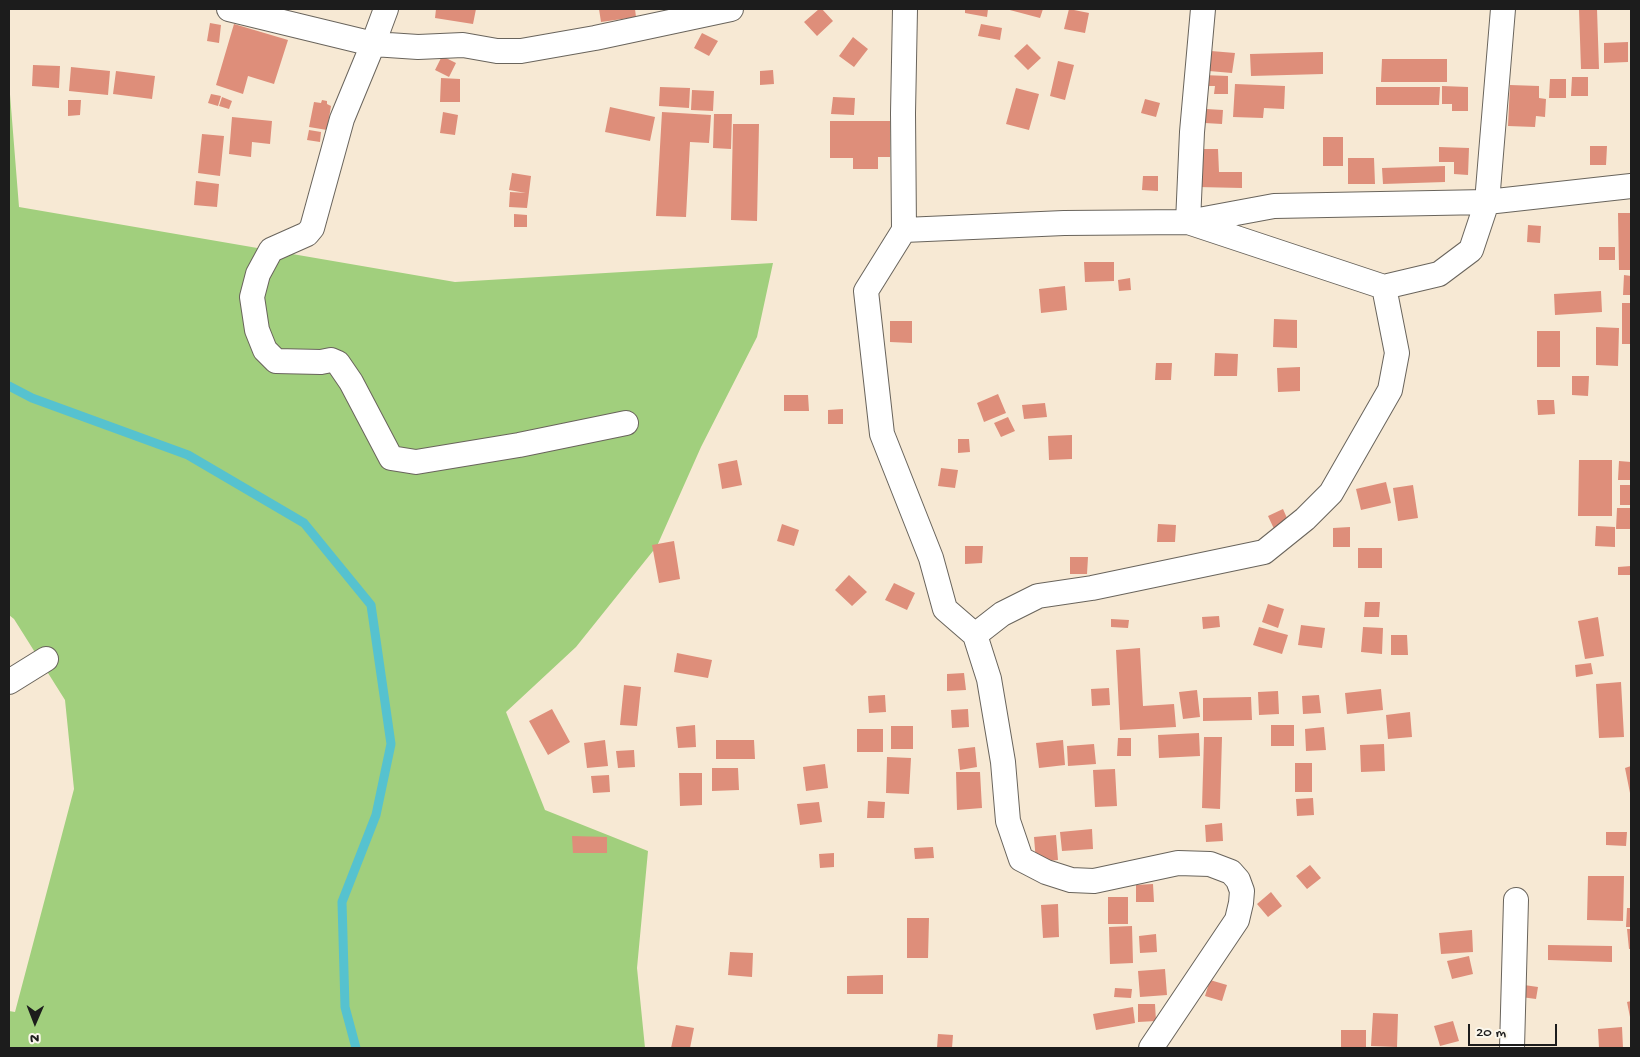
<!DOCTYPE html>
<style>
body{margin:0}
#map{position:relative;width:1640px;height:1057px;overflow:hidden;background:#f7e9d4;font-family:"Gochi Hand",sans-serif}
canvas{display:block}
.frame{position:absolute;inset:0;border:10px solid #1c1c1c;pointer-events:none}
.north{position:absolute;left:10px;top:997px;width:50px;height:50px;-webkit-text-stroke:4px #fbf7ec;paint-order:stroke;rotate:181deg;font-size:14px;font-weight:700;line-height:20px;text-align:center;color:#1c1c1c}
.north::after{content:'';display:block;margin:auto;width:18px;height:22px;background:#1c1c1c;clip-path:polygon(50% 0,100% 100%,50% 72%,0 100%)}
.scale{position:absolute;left:1468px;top:1024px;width:89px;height:22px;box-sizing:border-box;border:2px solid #1c1c1c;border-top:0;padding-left:6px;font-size:15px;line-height:18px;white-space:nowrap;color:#1c1c1c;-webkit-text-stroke:4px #fbf7ec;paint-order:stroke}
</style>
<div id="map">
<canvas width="1640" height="1057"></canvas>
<div class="frame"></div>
<div class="north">N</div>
<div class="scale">20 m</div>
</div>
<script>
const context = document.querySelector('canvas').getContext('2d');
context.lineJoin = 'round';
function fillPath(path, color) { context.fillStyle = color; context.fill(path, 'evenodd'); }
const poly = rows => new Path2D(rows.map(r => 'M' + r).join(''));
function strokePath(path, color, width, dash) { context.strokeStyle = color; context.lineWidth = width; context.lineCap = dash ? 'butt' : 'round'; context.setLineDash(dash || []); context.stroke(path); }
const green = poly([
 [9,9,10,9,9,82,19,207,455,282,773,263,757,337,701,447,657,546,576,647,506,712,545,810,648,851,637,968,645,1048,9,1048,9,1011,15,1012,74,789,65,700,14,619,9,615]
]);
const stream = poly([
 [9,386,32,398,188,455,304,523,371,605,391,744,376,815,342,902,345,1007,356,1048]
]);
const building = poly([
 [436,9,476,9,473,24,435,18],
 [599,9,635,9,636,17,601,22],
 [819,9,822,9,833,21,817,36,804,22],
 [965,9,988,9,987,17,965,13],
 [1006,9,1043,9,1040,18],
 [1069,9,1089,13,1085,33,1064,29],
 [1579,9,1597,9,1599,69,1581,69],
 [210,23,221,25,219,43,207,41],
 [234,24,288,40,274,84,248,76,243,94,216,85],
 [981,24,1002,28,1000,40,978,36],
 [702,33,718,41,709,56,694,48],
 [853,37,868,49,854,67,839,56],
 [1628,42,1628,62,1604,63,1604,43],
 [1027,44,1041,58,1028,70,1014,56],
 [1211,51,1235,53,1232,73,1209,71],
 [1323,52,1323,74,1251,76,1250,54],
 [442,56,456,63,449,77,435,70],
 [1382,59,1447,59,1447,82,1381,82],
 [1058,61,1074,65,1065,100,1050,96],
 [33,65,60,66,59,88,32,86],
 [71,67,110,71,108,95,69,91],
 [773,70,774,84,760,85,760,71],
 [116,71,155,76,152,99,113,94],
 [1203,75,1228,76,1228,94,1214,94,1215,86,1202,86],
 [1572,77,1588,77,1588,96,1571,96],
 [441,78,460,79,460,102,440,102],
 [1550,79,1566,79,1566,98,1549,98],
 [1235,84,1285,86,1284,109,1264,108,1263,118,1233,117],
 [1510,85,1539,86,1539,98,1546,99,1545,117,1536,116,1535,127,1508,126],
 [1442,86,1468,87,1468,111,1452,111,1452,104,1442,104],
 [660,87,690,88,689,108,659,106],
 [1376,87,1440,87,1439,105,1376,105],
 [1016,88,1039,94,1029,130,1006,124],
 [692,90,714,91,713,111,691,110],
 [211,94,221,96,218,106,208,103],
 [222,97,232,101,229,109,219,106],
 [833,97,855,98,854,115,831,114],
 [1145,99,1160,103,1156,117,1141,113],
 [68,100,81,100,80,115,68,116],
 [322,100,327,101,327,104,331,106,327,130,309,127,314,102,321,103],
 [610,107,655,117,650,141,605,132],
 [1206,109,1223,110,1222,124,1205,123],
 [443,112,458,115,455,135,440,133],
 [662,112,711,115,709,143,690,142,686,217,656,216],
 [714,114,732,114,731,149,713,148],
 [232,117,272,121,270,144,252,142,251,157,229,154],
 [830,121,890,121,890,157,878,157,878,169,853,169,853,158,830,158],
 [733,124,759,124,757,221,731,220],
 [309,130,321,132,320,142,307,140],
 [202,134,224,136,220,176,198,173],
 [1323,137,1343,137,1343,166,1323,166],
 [1590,146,1607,146,1606,165,1590,165],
 [1439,147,1469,148,1468,175,1454,174,1454,162,1439,162],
 [1198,149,1218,149,1219,172,1242,172,1242,188,1198,187],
 [1348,158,1374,158,1375,184,1348,184],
 [1445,166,1445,182,1383,184,1382,168],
 [512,173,531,176,527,208,509,207,510,192,526,193,509,190],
 [1143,176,1158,176,1158,191,1142,190],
 [196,181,219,184,217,207,194,205],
 [1618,213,1631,213,1631,270,1619,270],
 [514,214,527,215,527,227,514,227],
 [1528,225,1541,226,1540,243,1527,242],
 [1599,247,1615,247,1615,260,1599,260],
 [1084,262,1114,262,1114,281,1085,282],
 [1624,275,1631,276,1631,295,1623,295],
 [1130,278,1131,290,1119,291,1118,280],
 [1065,286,1067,310,1041,313,1039,289],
 [1601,291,1602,312,1555,315,1554,294],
 [1622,303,1631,303,1631,344,1622,344],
 [1274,319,1297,320,1297,348,1273,347],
 [890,321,912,321,912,343,890,342],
 [1596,327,1619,328,1618,366,1596,365],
 [1537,331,1560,331,1560,367,1537,367],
 [1215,353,1238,354,1237,376,1214,376],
 [1156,363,1172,363,1171,380,1155,380],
 [1300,367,1300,391,1278,392,1277,368],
 [1572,376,1589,376,1588,396,1572,395],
 [998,394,1006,413,984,422,977,403],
 [784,395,808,395,809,411,784,411],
 [1537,400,1554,400,1555,414,1538,415],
 [1045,403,1047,417,1024,419,1022,405],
 [843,409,843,424,828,424,828,410],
 [1008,417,1015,431,1001,437,994,423],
 [1072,435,1072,459,1049,460,1048,436],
 [958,439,969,439,970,452,958,453],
 [737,460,742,485,722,489,718,464],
 [1579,460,1612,460,1612,516,1578,516],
 [1619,461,1631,462,1631,480,1618,480],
 [941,468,958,470,955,488,938,486],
 [1386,482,1391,503,1361,510,1356,489],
 [1413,485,1418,518,1398,521,1393,488],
 [1620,485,1631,485,1631,505,1620,505],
 [1617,508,1631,508,1631,529,1616,529],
 [1283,509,1290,525,1275,531,1268,516],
 [782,524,799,530,794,546,777,541],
 [1158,524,1176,525,1175,542,1157,542],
 [1596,526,1615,527,1615,547,1595,546],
 [1350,527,1350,547,1333,547,1333,528],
 [674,541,680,579,659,583,652,545],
 [965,546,983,546,982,563,965,564],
 [1358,548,1382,548,1382,568,1358,568],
 [1070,557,1088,557,1087,574,1070,574],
 [1631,566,1631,575,1618,575,1618,567],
 [849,575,867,592,852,606,835,590],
 [894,583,915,593,907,610,885,600],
 [1365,602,1380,602,1379,617,1364,617],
 [1268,604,1284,609,1278,628,1262,622],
 [1219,616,1220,627,1203,629,1202,617],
 [1598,617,1604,656,1585,659,1578,621],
 [1111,619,1129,620,1128,628,1111,627],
 [1301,625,1325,628,1322,648,1298,645],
 [1259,627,1288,635,1282,654,1253,645],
 [1363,627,1383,628,1382,654,1361,652],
 [1391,635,1407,635,1408,655,1391,655],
 [1140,648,1143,706,1174,704,1176,727,1120,730,1116,650],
 [677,653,712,660,708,678,674,672],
 [1591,663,1593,674,1576,677,1575,665],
 [964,673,966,690,947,691,947,674],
 [1621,682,1624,737,1599,738,1596,684],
 [624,685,641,687,637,726,620,725],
 [1109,688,1110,705,1092,706,1091,689],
 [1381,689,1383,710,1347,714,1345,693],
 [1197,690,1200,717,1183,719,1179,692],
 [1278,691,1279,714,1259,715,1258,692],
 [885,695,886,712,869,713,868,696],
 [1319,695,1321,713,1303,714,1302,696],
 [1251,697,1252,720,1203,721,1203,698],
 [552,709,570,742,548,755,529,721],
 [968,709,969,727,952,728,951,710],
 [1410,712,1412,737,1388,739,1386,715],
 [695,725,696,747,678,748,676,727],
 [1271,725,1294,725,1294,746,1271,746],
 [891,726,913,726,913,749,891,749],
 [1324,727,1326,750,1306,751,1305,729],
 [857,729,883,729,883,752,857,752],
 [1199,733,1200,756,1159,758,1158,735],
 [1204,737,1222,737,1220,809,1202,808],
 [1118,738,1131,738,1131,756,1117,756],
 [605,740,608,766,587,768,584,743],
 [716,740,754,740,755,759,716,759],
 [1063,740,1065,765,1039,768,1036,743],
 [1094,744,1096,764,1068,766,1067,746],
 [1384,744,1385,771,1361,772,1360,745],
 [975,747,977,767,960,770,958,749],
 [634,750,635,767,618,768,616,751],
 [887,757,911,758,909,794,886,793],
 [1295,763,1312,763,1312,792,1295,792],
 [825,764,828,788,806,791,803,767],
 [1631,766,1631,793,1630,793,1625,768],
 [712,768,738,768,739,790,712,791],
 [1115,769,1117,806,1095,807,1093,770],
 [956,772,980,772,982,808,957,810],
 [679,773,702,773,702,805,680,806],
 [609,775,610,792,593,793,591,776],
 [1313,798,1314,815,1297,816,1296,799],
 [868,801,885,802,884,818,867,818],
 [819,802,822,822,800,825,797,804],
 [1222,823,1223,841,1206,842,1205,825],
 [1092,829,1093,849,1062,851,1060,832],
 [1606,832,1627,832,1626,846,1606,845],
 [1056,835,1058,860,1036,862,1034,837],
 [572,836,607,837,607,853,573,853],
 [933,847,934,858,915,859,914,848],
 [834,853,834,867,820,868,819,854],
 [1310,865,1321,878,1307,889,1296,876],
 [1588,876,1624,876,1623,921,1587,920],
 [1153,884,1154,902,1136,902,1136,885],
 [1271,892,1282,906,1268,917,1257,904],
 [1108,897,1128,897,1128,924,1108,924],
 [1058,904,1059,937,1043,938,1041,905],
 [1627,908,1631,908,1631,927,1626,927],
 [907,918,929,918,928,958,907,958],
 [1132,926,1133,963,1110,964,1109,927],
 [1627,929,1631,929,1631,949,1629,949],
 [1472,930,1473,952,1441,954,1439,933],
 [1156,934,1157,952,1140,953,1139,936],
 [1548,945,1612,946,1612,962,1548,960],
 [730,952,753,953,752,977,728,975],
 [1469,956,1473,974,1452,979,1447,961],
 [1165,969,1167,995,1140,997,1138,971],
 [883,975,883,994,847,994,847,976],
 [1210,980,1227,985,1222,1001,1205,996],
 [1524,985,1538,987,1536,999,1521,997],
 [1115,988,1132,989,1131,998,1114,997],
 [1631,1001,1631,1017,1630,1017,1627,1002],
 [1138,1004,1155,1004,1156,1021,1138,1022],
 [1133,1007,1135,1023,1096,1030,1093,1014],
 [1373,1013,1398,1014,1397,1047,1371,1046],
 [1453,1021,1459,1041,1440,1046,1434,1026],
 [676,1025,694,1028,690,1048,671,1048],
 [1622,1027,1623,1048,1599,1048,1598,1029],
 [1341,1030,1366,1030,1366,1048,1341,1048],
 [938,1034,953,1035,952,1048,937,1048]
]);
const minor = poly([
 [229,9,373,44,418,47,463,45,497,51,521,51,595,38,731,9],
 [386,9,373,44,342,119,312,228,307,234,271,250,258,274,252,297,257,330,265,350,276,361,321,362,331,360,338,363,351,382,391,458,416,462,519,445,626,423],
 [905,9,903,113,904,230,1064,223,1188,222,1274,206,1487,202,1631,186],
 [904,230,866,291,882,434,931,558,945,609,975,635],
 [1384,287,1439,274,1471,250,1487,202,1503,9],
 [9,682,46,659],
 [1151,1048,1237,920,1241,903,1242,891,1238,880,1231,872,1210,864,1178,863,1094,881,1071,880,1046,872,1021,859,1008,821,1003,762,989,679,975,635,1002,614,1038,596,1092,588,1264,552,1305,519,1331,493,1390,390,1397,353,1384,287,1188,222,1192,132,1203,9],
 [1512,1048,1516,900]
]);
fillPath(green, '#a1cf7d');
strokePath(stream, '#56c2cf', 9);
fillPath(building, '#de8e7a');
strokePath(minor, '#69645c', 26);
strokePath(minor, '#fff', 24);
</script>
